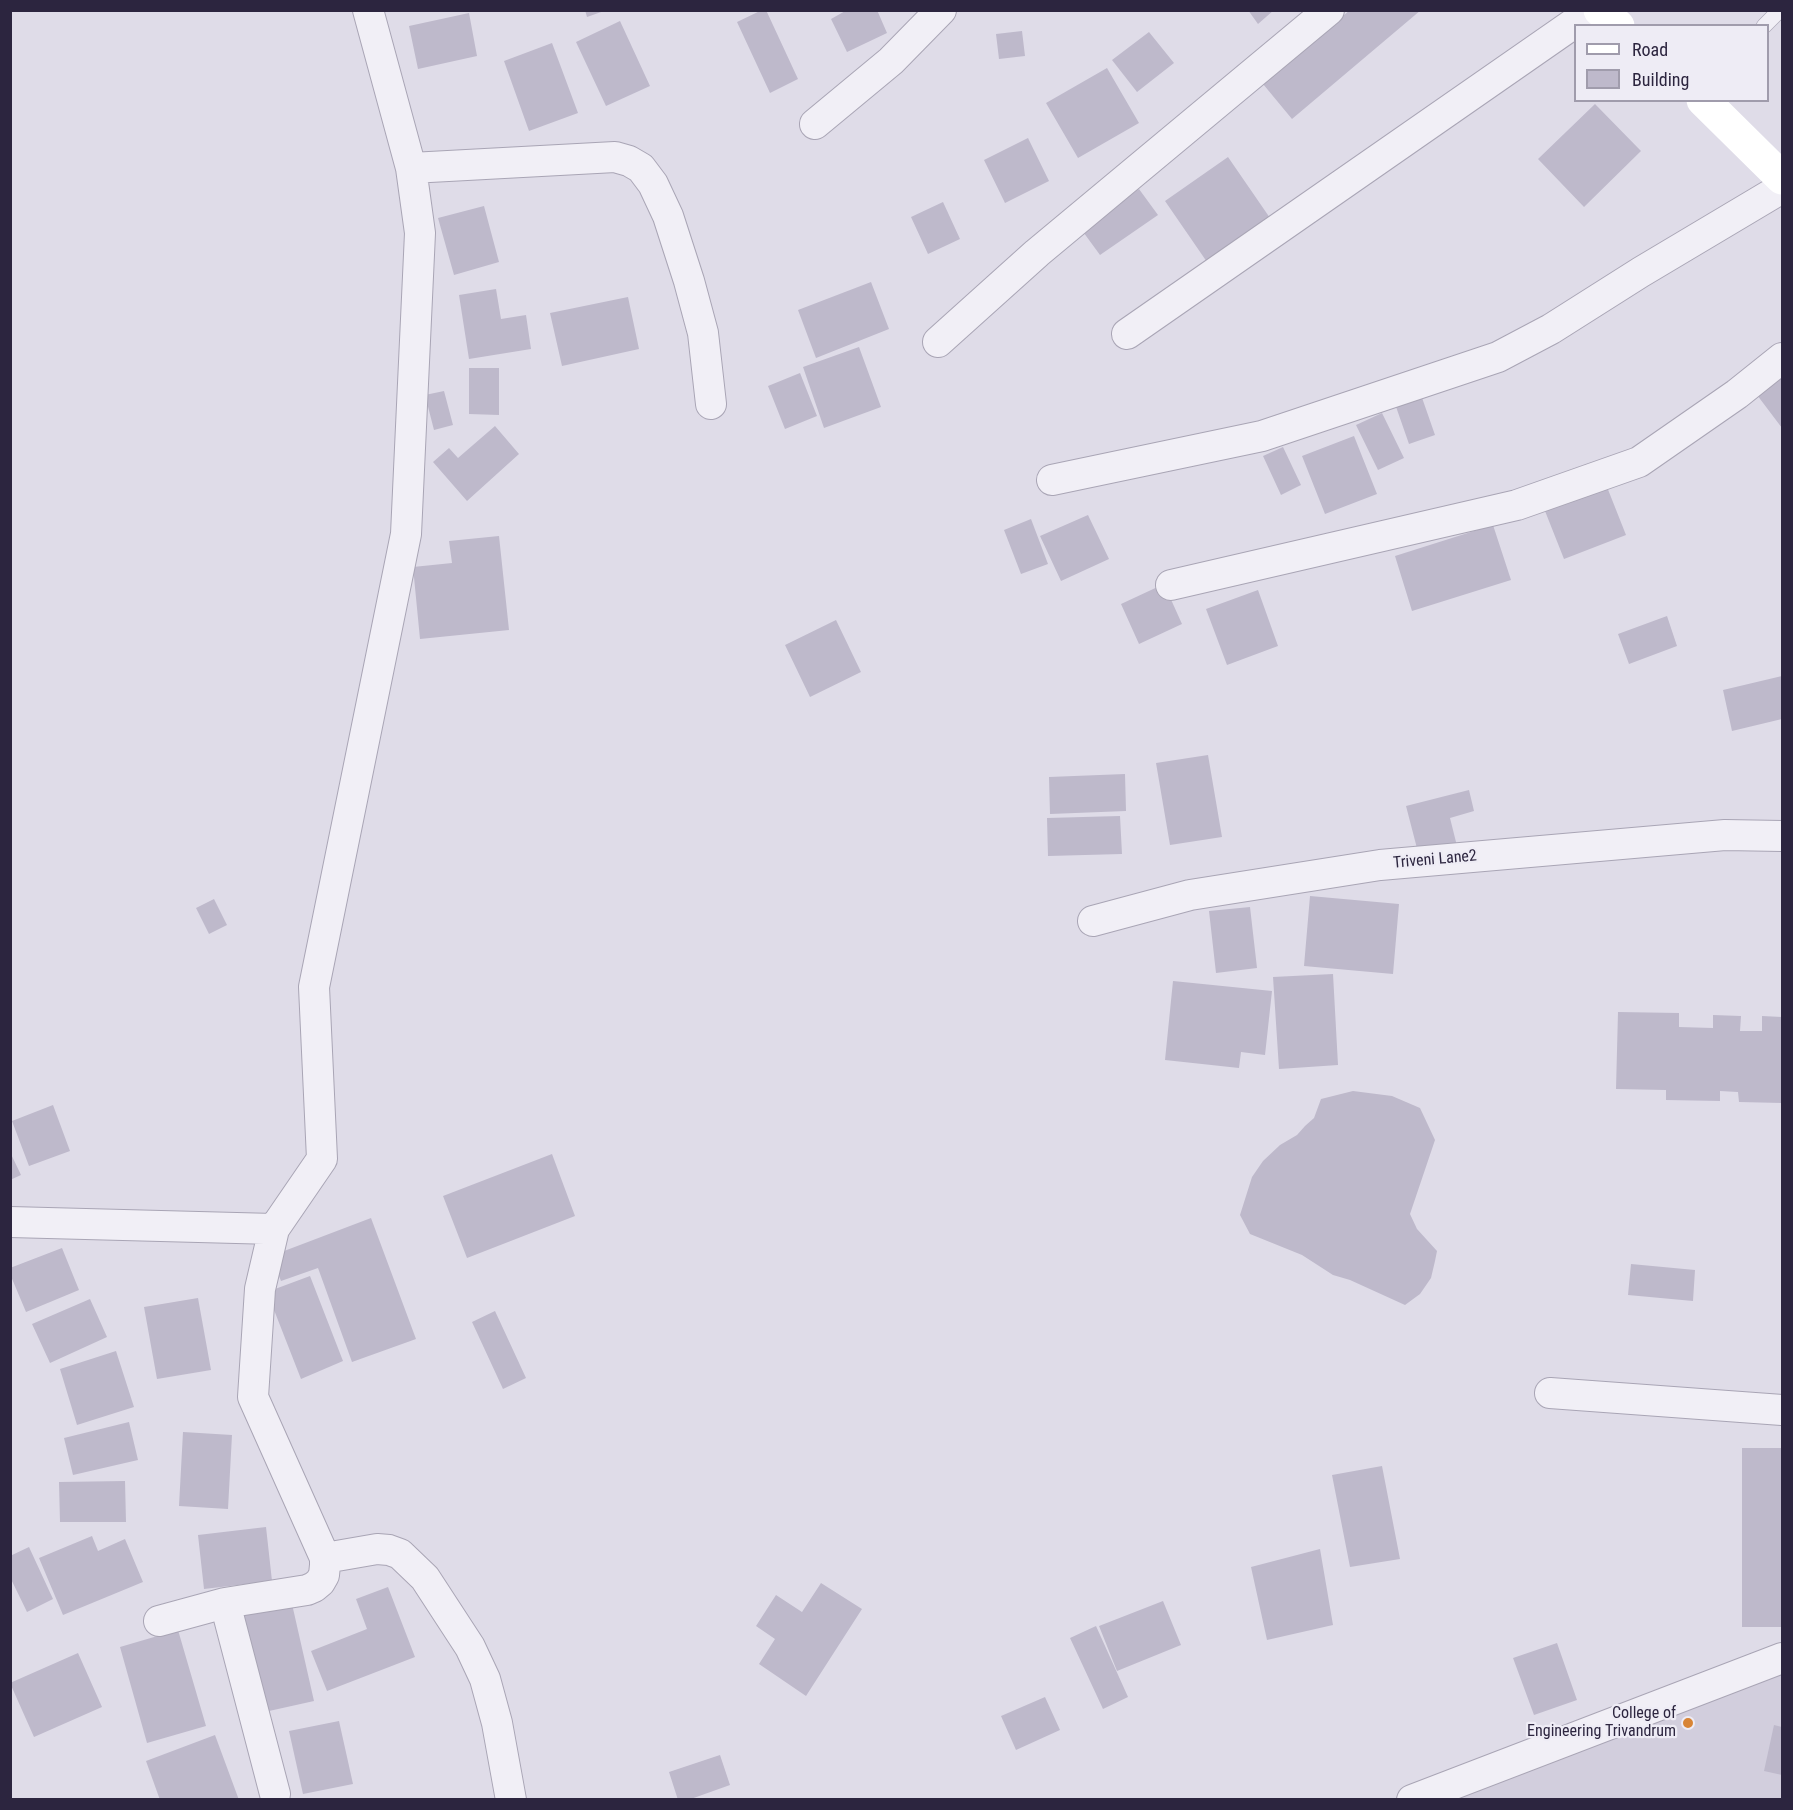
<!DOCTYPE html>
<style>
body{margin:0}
#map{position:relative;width:1793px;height:1810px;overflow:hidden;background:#dfdce8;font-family:"Roboto Condensed",sans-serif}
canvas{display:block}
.frame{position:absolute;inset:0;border:12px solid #2c253f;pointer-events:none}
.legend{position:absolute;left:1574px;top:24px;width:195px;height:78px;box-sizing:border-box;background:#eeecf5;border:2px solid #a09cac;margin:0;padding:8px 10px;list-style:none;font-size:18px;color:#2c253f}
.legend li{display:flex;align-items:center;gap:12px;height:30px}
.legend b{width:30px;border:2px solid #a09cac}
</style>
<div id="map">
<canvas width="1793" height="1810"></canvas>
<div class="frame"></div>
<ul class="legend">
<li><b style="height:8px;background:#fff"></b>Road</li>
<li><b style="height:16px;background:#beb9cb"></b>Building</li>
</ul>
</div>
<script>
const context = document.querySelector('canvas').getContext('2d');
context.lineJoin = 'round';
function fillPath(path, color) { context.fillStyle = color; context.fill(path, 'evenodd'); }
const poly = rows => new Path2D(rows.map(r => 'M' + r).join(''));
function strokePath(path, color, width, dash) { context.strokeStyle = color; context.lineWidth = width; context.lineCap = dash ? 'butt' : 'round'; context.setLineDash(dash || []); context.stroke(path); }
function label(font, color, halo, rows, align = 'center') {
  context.font = font + ' "Roboto Condensed",sans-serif'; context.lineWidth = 4.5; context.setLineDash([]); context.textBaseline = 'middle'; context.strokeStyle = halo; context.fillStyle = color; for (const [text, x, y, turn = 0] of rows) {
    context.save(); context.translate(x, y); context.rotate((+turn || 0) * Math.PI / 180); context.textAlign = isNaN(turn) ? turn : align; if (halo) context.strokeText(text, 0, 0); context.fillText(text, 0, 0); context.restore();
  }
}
const built = poly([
 [1782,1646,1782,1799,1406,1799]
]);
const building = poly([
 [585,10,604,10,604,11,587,17],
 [762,10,766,10,798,79,770,93,737,22],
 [847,10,877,10,887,33,847,52,831,19],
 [1248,10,1274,10,1258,24],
 [1350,10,1421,10,1292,119,1263,84],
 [469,13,477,56,418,69,409,26],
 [620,21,650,86,606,106,576,42],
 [1022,31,1025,56,999,59,996,34],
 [1149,32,1174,63,1137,92,1112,60],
 [552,43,578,113,529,131,504,61],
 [1107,68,1139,123,1078,158,1046,103],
 [1595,104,1641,151,1584,207,1538,159],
 [1028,138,1049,181,1005,203,984,160],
 [1228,157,1270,218,1207,262,1165,201],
 [1139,189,1158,215,1100,255,1081,229],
 [943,202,960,239,928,254,911,217],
 [484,206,499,262,454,275,438,218],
 [871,282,889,329,816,358,798,310],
 [496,289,501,319,526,315,531,349,469,359,459,295],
 [628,297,639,349,562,366,550,313],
 [859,347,881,407,824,428,803,367],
 [1782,363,1782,428,1751,387],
 [469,368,499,368,499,415,469,414],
 [800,373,817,416,785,429,768,386],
 [444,391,453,425,434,430,425,395],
 [1420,392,1435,435,1409,444,1394,401],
 [1382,413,1404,458,1378,470,1356,425],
 [495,426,519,454,467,501,433,462,449,448,458,458],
 [1354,436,1377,494,1325,514,1302,456],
 [1283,447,1301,485,1281,495,1263,456],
 [1607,487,1626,535,1564,559,1545,511],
 [1088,515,1109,559,1061,581,1040,536],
 [1031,519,1048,564,1021,574,1004,530],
 [1493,525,1511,580,1412,611,1395,556],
 [499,536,509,630,420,639,413,567,452,563,449,541],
 [1164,584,1182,624,1139,644,1121,604],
 [1258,590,1278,646,1227,665,1206,609],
 [1667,616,1677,646,1629,664,1618,634],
 [836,620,861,672,810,697,785,645],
 [1782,676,1782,719,1732,731,1723,690],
 [1208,755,1222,837,1170,845,1156,763],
 [1125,774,1126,811,1050,814,1049,777],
 [1469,790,1474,811,1450,818,1457,846,1419,856,1406,806],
 [1120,816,1122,854,1048,856,1047,818],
 [1310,896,1399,904,1393,974,1304,966],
 [214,899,227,925,209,934,196,908],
 [1250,907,1257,968,1216,973,1209,911],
 [1333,974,1338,1065,1279,1069,1273,977],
 [1173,981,1272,991,1265,1055,1241,1052,1239,1068,1165,1060],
 [1618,1012,1679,1013,1679,1027,1713,1028,1713,1015,1741,1016,1740,1031,1762,1031,1762,1016,1782,1017,1782,1103,1739,1102,1738,1092,1720,1091,1720,1101,1666,1100,1666,1090,1616,1089],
 [1353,1091,1392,1096,1420,1108,1435,1140,1410,1214,1417,1229,1437,1251,1435,1261,1431,1278,1420,1294,1405,1305,1350,1280,1333,1275,1302,1255,1250,1234,1240,1215,1252,1177,1263,1161,1280,1145,1297,1135,1305,1126,1314,1118,1321,1099],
 [53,1105,70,1151,29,1166,12,1121],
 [10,1152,21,1175,10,1180],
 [552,1154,575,1216,467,1258,443,1196],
 [371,1218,416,1339,352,1362,318,1268,281,1281,271,1256],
 [62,1248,79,1290,26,1312,10,1274,10,1268],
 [1631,1264,1695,1270,1693,1301,1628,1295],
 [310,1276,343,1361,301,1379,267,1292],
 [198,1298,211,1370,157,1379,144,1307],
 [90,1299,107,1337,50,1363,32,1324],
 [495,1311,526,1378,503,1389,472,1322],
 [116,1351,134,1407,77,1425,60,1369],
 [129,1422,138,1460,73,1475,64,1438],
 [183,1432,232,1435,228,1509,179,1506],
 [1742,1448,1782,1448,1782,1627,1742,1627],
 [1382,1466,1400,1559,1350,1567,1332,1475],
 [125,1481,126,1522,60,1522,59,1482],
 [266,1527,272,1581,204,1589,198,1535],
 [92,1536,98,1551,125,1539,143,1582,63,1615,39,1558],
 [29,1547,53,1599,27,1612,10,1577,10,1556],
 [1320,1549,1333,1625,1267,1640,1251,1567],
 [821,1583,862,1609,806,1696,759,1664,775,1639,756,1626,776,1595,802,1612],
 [388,1587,415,1657,327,1691,311,1651,367,1629,356,1599],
 [1163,1601,1181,1645,1117,1671,1099,1626],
 [292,1604,314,1701,260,1713,238,1616],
 [1096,1626,1128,1697,1103,1709,1070,1638],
 [178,1630,206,1726,147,1743,120,1647],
 [1557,1643,1577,1700,1534,1715,1513,1658],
 [78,1653,102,1707,34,1737,10,1683],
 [1045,1697,1060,1730,1016,1750,1001,1716],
 [339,1721,353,1784,303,1794,289,1731],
 [1774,1725,1782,1727,1782,1775,1764,1771],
 [215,1735,239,1800,160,1800,146,1761],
 [720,1755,730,1785,688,1800,678,1800,669,1772]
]);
const lane = poly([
 [1764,26,1780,10]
]);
const street = poly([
 [815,124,891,61,941,10],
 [411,168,615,157,629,161,641,168,653,184,668,216,689,281,703,333,711,404],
 [1127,334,1593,10],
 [938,342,1037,253,1329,10],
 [1052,480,1262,436,1498,357,1551,329,1641,272,1782,188],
 [1171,585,1517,505,1639,462,1737,394,1782,358],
 [1093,921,1190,895,1380,865,1725,835,1782,836],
 [10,1222,274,1229,322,1159,314,987,406,534,420,233,411,168,368,10],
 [274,1229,260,1289,253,1397,325,1558,325,1565,324,1575,320,1582,314,1587,307,1590,225,1603,275,1794],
 [1550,1393,1782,1410],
 [325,1558,377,1549,389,1550,400,1554,425,1578,470,1647,485,1679,497,1723,511,1800],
 [159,1621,225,1603],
 [1412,1800,1782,1658]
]);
const secondary = poly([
 [1600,10,1618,26],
 [1703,100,1782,178]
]);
const markers = [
 [1688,1723,6,"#d88536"]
];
const streetNames = [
 ["Triveni Lane2",1435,860,-5]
];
const poiNames = [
 ["College of",1676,1714],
 ["Engineering Trivandrum",1676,1732]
];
fillPath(built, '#d2cedd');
fillPath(building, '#beb9cb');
strokePath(lane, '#a9a5b5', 16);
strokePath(street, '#a9a5b5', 32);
strokePath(lane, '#f1eff6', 15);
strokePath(street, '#f1eff6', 30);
strokePath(secondary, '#fff', 33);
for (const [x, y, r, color] of markers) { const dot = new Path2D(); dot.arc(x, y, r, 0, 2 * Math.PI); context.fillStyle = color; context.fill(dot); strokePath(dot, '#eeecf5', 2); }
label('16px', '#2c253f', '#eeecf5', streetNames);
label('16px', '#2c253f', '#eeecf5', poiNames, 'right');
</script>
